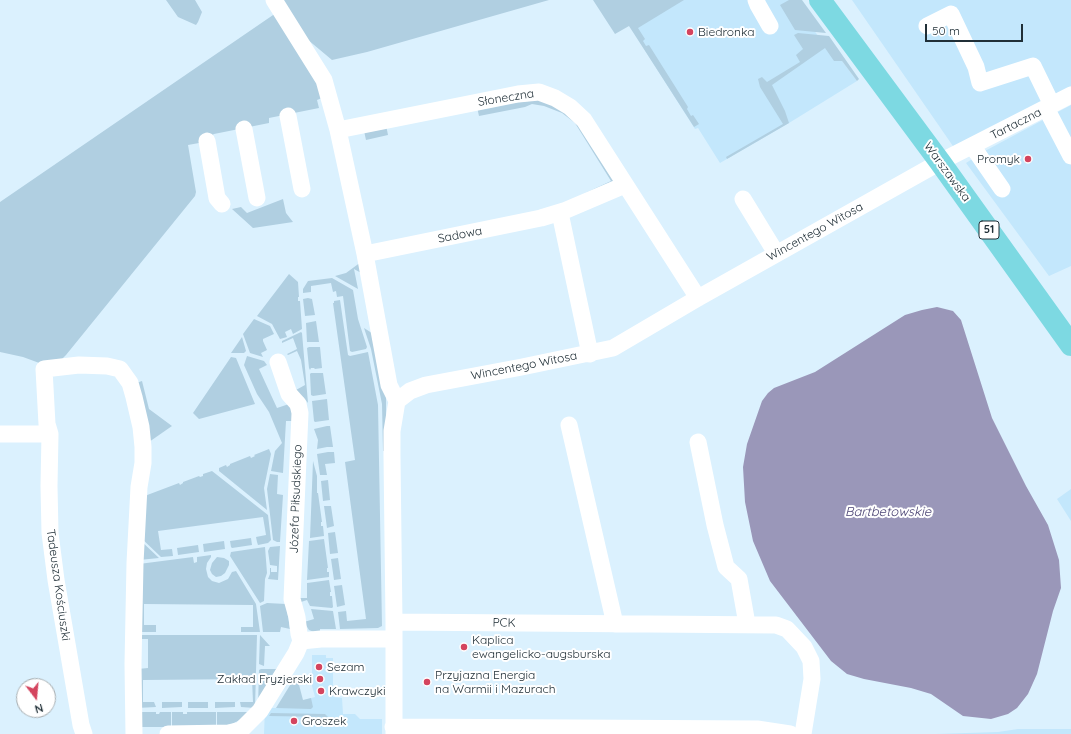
<!DOCTYPE html>
<meta charset="utf-8">
<style>
body{margin:0}
#map{position:relative;width:1071px;height:734px;overflow:hidden;background:#dbf1fe;font-family:Quicksand,sans-serif}
canvas{display:block}
.north{position:absolute;left:16px;top:678px;width:40px;height:40px;box-sizing:border-box;background:#fff;border:1px solid #a6acaf;border-radius:50%;rotate:164deg;font-size:11px;font-weight:700;line-height:16px;text-align:center;color:#202f37}
.north::after{content:'';display:block;margin:auto;width:14px;height:18px;background:#d4445e;clip-path:polygon(50% 0,100% 100%,50% 72%,0 100%)}
.scale{position:absolute;left:925px;top:24px;width:98px;height:18px;box-sizing:border-box;border:2px solid #202f37;border-top:0;padding-left:5px;font-size:12px;line-height:14px;white-space:nowrap;color:#202f37;-webkit-text-stroke:3px #fff;paint-order:stroke}
</style>
<div id="map">
<canvas width="1071" height="734"></canvas>
<div class="north">N</div>
<div class="scale">50 m</div>
</div>
<script>
const context = document.querySelector('canvas').getContext('2d');
context.lineJoin = 'round';
function fillPath(path, color) { context.fillStyle = color; context.fill(path, 'evenodd'); }
const poly = rows => new Path2D(rows.map(r => 'M' + r).join(''));
function strokePath(path, color, width, dash) { context.strokeStyle = color; context.lineWidth = width; context.lineCap = dash ? 'butt' : 'round'; context.setLineDash(dash || []); context.stroke(path); }
function label(font, color, halo, rows, align = 'center') {
  context.font = font + ' Quicksand,sans-serif'; context.lineWidth = 4; context.setLineDash([]); context.textBaseline = 'middle'; context.strokeStyle = halo; context.fillStyle = color; for (const [text, x, y, turn = 0] of rows) {
    context.save(); context.translate(x, y); context.rotate((+turn || 0) * Math.PI / 180); context.textAlign = isNaN(turn) ? turn : align; if (halo) context.strokeText(text, 0, 0); context.fillText(text, 0, 0); context.restore();
  }
}
const built = poly([
 [670,0,794,0,826,48,842,61,857,81,789,123,720,163,698,128,695,129,629,25],
 [852,0,1071,0,1071,86,955,149],
 [1071,105,1071,266,1049,276,966,163,983,152],
 [1071,489,1071,521,1057,499],
 [312,655,326,655,326,658,333,658,333,697,342,698,343,714,355,714,360,719,382,719,382,734,264,734,265,708,276,708,315,697,312,686],
 [1018,729,1071,729,1071,734,936,734,998,732]
]);
const green = poly([
 [166,0,195,0,202,12,198,22,196,25,178,17],
 [282,0,549,0,367,52,332,60,301,34],
 [593,0,684,0,638,28,645,39,643,41,646,46,649,45,688,107,687,109,691,116,693,115,699,124,694,127,629,26,615,34],
 [789,0,802,0,826,33,795,30,780,5],
 [276,13,315,78,322,98,317,100,319,108,269,118,269,123,214,134,199,143,188,145,196,192,195,196,66,355,62,359,42,364,23,357,0,352,0,202],
 [798,33,829,36,859,79,857,81,842,61,834,61,825,48,772,85,785,111,789,123,727,159,726,157,783,124,760,87,758,79,762,77,767,82,800,62,796,55,803,49,794,35],
 [546,99,576,118,615,180,583,194,611,181,575,123,562,113,544,106,532,104,525,107,479,116,477,107],
 [386,125,388,135,366,140,364,131],
 [283,199,286,213,293,222,253,228,232,209,241,207,247,213],
 [361,262,363,274,354,269,358,289,335,276,346,273],
 [289,274,298,282,299,297,298,297,298,301,300,301,302,329,293,334,291,329,285,332,287,337,280,339,272,324,257,316],
 [332,278,353,290,358,319,367,347,366,349,352,352,350,351,343,296,337,297,336,291,333,292,331,283,311,286,311,292,303,293,303,289,308,281],
 [308,298,312,299,315,315,305,316,303,299],
 [340,300,348,355,350,356,368,352,378,405,382,626,378,628,340,629,338,612,346,611,347,621,366,619,345,462,355,460,333,303,334,303,334,301],
 [254,319,270,326,274,334,263,339,263,341,267,350,261,353,263,357,250,353,243,334],
 [316,321,319,342,307,342,306,323],
 [364,328,375,335,386,397,386,451,383,451,382,404,371,349],
 [301,332,302,333,308,403,303,397,298,394,296,390,305,385,301,360,297,351,288,355,287,354,297,349,293,338,282,343,282,341],
 [242,337,246,351,244,353,231,353],
 [309,347,320,347,322,368,315,369,314,368,311,368,310,370,309,368,307,348],
 [247,356,264,361,267,365,259,369,277,408,289,404,295,421,286,421,283,473,271,471,275,451,282,443,269,412,257,394,244,365],
 [231,357,236,358,255,404,199,419,193,413],
 [311,373,323,373,326,394,313,396,311,395,310,374],
 [142,381,149,409,172,426,149,442,133,384],
 [327,399,329,420,315,422,314,421,312,401],
 [327,426,330,426,333,447,327,447,317,449,318,440,314,429],
 [269,449,271,454,264,488,267,510,219,471,219,468,226,465,227,467,230,465,230,464,250,456,251,458,255,456,254,455],
 [328,452,334,452,335,463,325,464,327,475,320,475,317,454],
 [313,461,317,476,317,493,318,493,322,522,321,522,321,526,323,526,324,536,310,538],
 [212,471,268,515,271,540,268,543,258,545,257,542,256,537,266,535,263,517,158,531,161,550,172,549,173,556,161,557,139,536,142,497,179,483,180,485,183,483,183,482,199,476,200,477,203,476,203,474],
 [270,474,278,475,277,494,283,495,280,542,277,542,273,540,267,489],
 [328,480,330,500,323,501,321,481],
 [324,506,331,506,334,526,327,528],
 [335,532,338,553,330,554,328,533],
 [251,538,252,545,232,548,231,547,230,541],
 [139,539,159,558,139,560],
 [324,539,328,568,327,568,327,572,329,572,329,577,307,580,309,541],
 [224,541,225,549,204,552,203,544],
 [198,545,199,552,178,555,177,548],
 [280,546,278,580,268,579,270,574,270,568,271,568,271,572,277,572,277,566,270,565,268,551,270,547],
 [265,547,267,573,265,579,264,601,260,603,230,556,231,552],
 [211,555,211,557,207,563,206,569,208,577,212,581,219,583,228,579,232,572,236,571,256,604,260,632,241,632,241,627,253,627,253,605,144,604,144,625,156,625,156,632,137,632,139,564,193,557,194,563,197,562,197,557],
 [217,557,224,558,229,561,229,565,225,573,221,576,216,577,212,574,210,570,212,563],
 [338,558,341,579,334,580,331,559],
 [329,580,331,592,330,592,330,596,332,596,333,607,332,608,310,606,307,600,298,603,297,598,307,598,307,583],
 [342,585,345,605,337,607,334,586],
 [267,603,286,604,290,629,281,627,280,632,263,632,260,606],
 [311,609,333,611,336,629,320,629,320,633,314,632,309,630,304,622,314,619],
 [142,635,257,635,255,708,241,707,240,702,253,702,252,679,143,680,143,702,154,702,156,707,137,708,138,669,148,668,148,639,138,639],
 [260,635,270,646,265,646,264,666,259,664],
 [279,667,258,708,259,670,261,669,276,669],
 [298,681,303,700,311,698,313,707,311,709,276,708,292,682],
 [162,702,182,702,182,707,162,708],
 [188,702,208,702,208,708,188,708],
 [215,702,235,702,235,707,215,708],
 [137,712,156,712,156,714,159,714,160,712,171,712,171,727,142,727],
 [172,712,183,712,183,714,187,714,187,712,216,712,216,727,172,727],
 [217,712,255,712,232,724,217,727],
 [271,713,325,714,328,717,269,716]
]);
const water = poly([
 [937,307,953,311,961,320,992,418,1026,486,1048,525,1059,560,1061,588,1053,611,1037,674,1028,694,1017,708,1008,714,991,719,963,716,931,694,911,688,864,679,847,674,831,661,770,581,753,541,745,502,743,467,747,444,762,401,768,393,774,388,815,372,905,315,922,310]
]);
const minor = poly([
 [274,0,324,80,338,130,365,254,389,385,397,401],
 [756,0,758,5,770,26],
 [927,26,951,14,976,67,980,83,1033,66,1052,105],
 [1046,108,1071,156],
 [288,116,302,189],
 [244,129,257,198],
 [338,130,518,94,539,92,555,98,570,107,584,120,698,298],
 [207,141,217,198,222,204],
 [973,147,1002,189],
 [743,199,776,253],
 [560,213,590,354],
 [365,254,541,218,564,211,625,185],
 [569,425,615,624],
 [0,434,50,434],
 [698,442,715,525,726,567,739,579,747,624],
 [394,622,776,625,787,629,804,647,811,661,812,679,803,734],
 [301,641,321,639,394,639],
 [393,727,757,729,790,734],
 [84,734,81,725,56,580,50,533,49,486,50,434,47,424,44,369,79,365,107,366,120,369,130,383,134,397,141,427,143,447,143,463,139,487,135,563,133,664,134,734],
 [168,734,229,733,241,730,260,711,296,653,301,641,299,634,297,617,292,599,300,413,298,404,289,394,278,362],
 [394,734,394,622,392,456,392,431,397,401,410,391,426,385,522,367,613,348,698,298,940,162,1071,95]
]);
const major = poly([
 [820,0,940,162,1071,345]
]);
const markers = [
 [690,32,4,"#d4445e"],
 [1028,159,4,"#d4445e"],
 [464,647,4,"#d4445e"],
 [319,667,4,"#d4445e"],
 [320,679,4,"#d4445e"],
 [427,682,4,"#d4445e"],
 [321,691,4,"#d4445e"],
 [294,721,4,"#d4445e"]
];
const shields = [
 [989,230,20]
];
const shieldNames = [
 ["51",989,230]
];
const poiNames = [
 ["Biedronka",698,32],
 ["Promyk",1020,159,"right"],
 ["Kaplica",472,640],
 ["ewangelicko-augsburska",472,654],
 ["Sezam",327,667],
 ["Przyjazna Energia",435,675],
 ["na Warmii i Mazurach",435,689],
 ["Zakład Fryzjerski",312,679,"right"],
 ["Krawczyki",329,691],
 ["Groszek",302,721]
];
const streetNames = [
 ["Słoneczna",506,98,-9],
 ["Tartaczna",1016,124,-27],
 ["Warszawska",947,172,54],
 ["Wincentego Witosa",815,232,-29],
 ["Sadowa",460,235,-11],
 ["Wincentego Witosa",524,366,-11],
 ["Józefa Piłsudskiego",296,499,-88],
 ["Tadeusza Kościuszki",58,585,82],
 ["PCK",504,623,1]
];
const waterNames = [
 ["Bartbetowskie",888,512]
];
fillPath(built, '#c3e7fc');
fillPath(green, '#b0cfe1');
fillPath(water, '#9a97b9');
strokePath(minor, '#fff', 17);
strokePath(major, '#7dd9e2', 22);
for (const [x, y, r, color] of markers) { const dot = new Path2D(); dot.arc(x, y, r, 0, 2 * Math.PI); context.fillStyle = color; context.fill(dot); strokePath(dot, '#fff', 1.5); }
for (const [x, y, w] of shields) { const box = new Path2D(); box.roundRect(x - w / 2, y - 9, w, 18, 3); context.fillStyle = '#fff'; context.fill(box); strokePath(box, '#202f37', 1); }
label('bold 11px', '#202f37', null, shieldNames);
label('12px', '#202f37', '#fff', poiNames, 'left');
label('12px', '#202f37', '#fff', streetNames);
label('italic 13px', '#4c4575', '#fff', waterNames);
</script>
